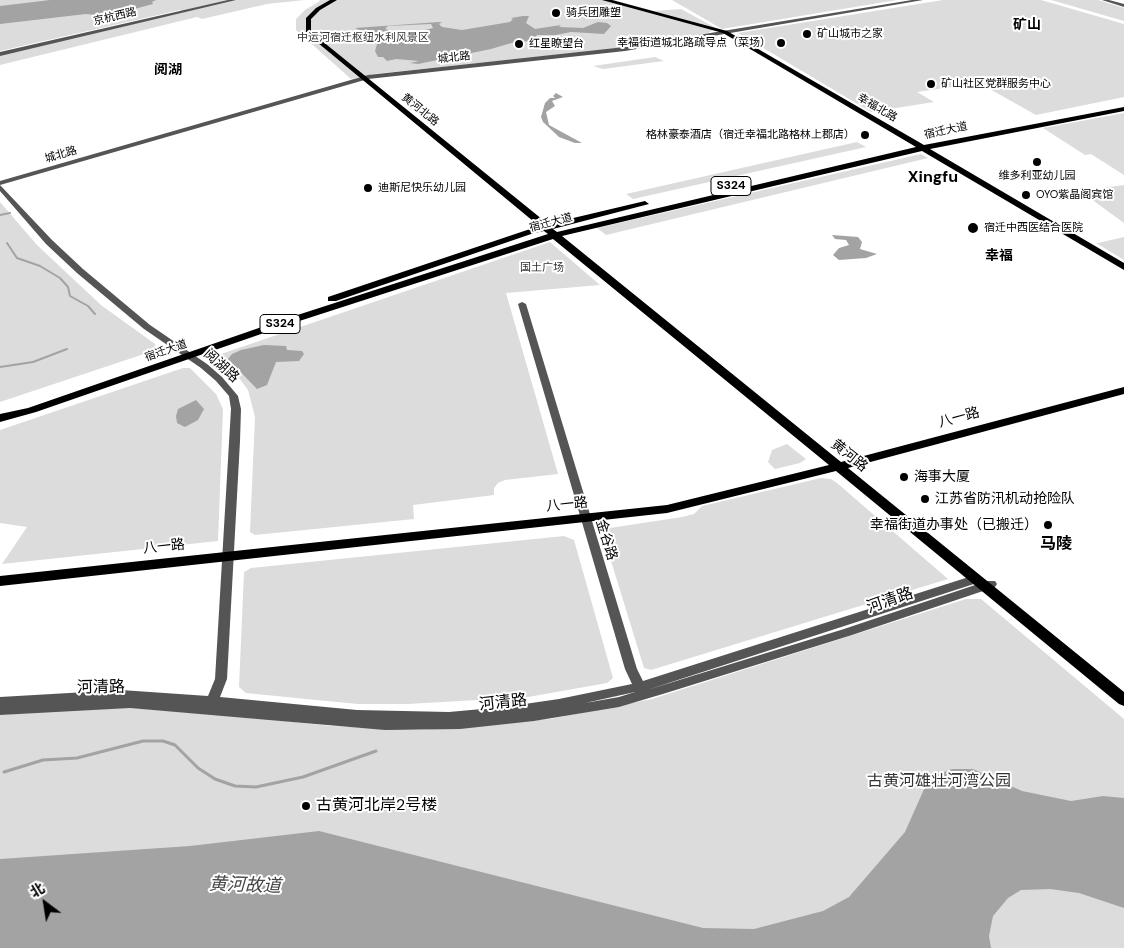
<!DOCTYPE html>
<meta charset="utf-8">
<style>
body{margin:0}
#map{position:relative;width:1124px;height:948px;overflow:hidden;background:#fff;font-family:"DM Sans","Noto Sans SC",sans-serif}
canvas{display:block}
.north{position:absolute;left:20px;top:878px;width:50px;height:50px;-webkit-text-stroke:4px #fff;paint-order:stroke;rotate:329deg;font-size:14px;font-weight:700;line-height:20px;text-align:center;color:#000}
.north::after{content:'';display:block;margin:auto;width:18px;height:22px;background:#000;clip-path:polygon(50% 0,100% 100%,50% 72%,0 100%)}
</style>
<div id="map">
<canvas width="1124" height="948"></canvas>
<div class="north">北</div>
</div>
<script>
const context = document.querySelector('canvas').getContext('2d');
context.lineJoin = 'round';
function fillPath(path, color) { context.fillStyle = color; context.fill(path, 'evenodd'); }
const poly = rows => new Path2D(rows.map(r => 'M' + r).join(''));
function strokePath(path, color, width, dash) { context.strokeStyle = color; context.lineWidth = width; context.lineCap = dash ? 'butt' : 'round'; context.setLineDash(dash || []); context.stroke(path); }
function label(font, color, halo, rows, align = 'center') {
  context.font = font + ' "DM Sans","Noto Sans SC",sans-serif'; context.lineWidth = 4; context.setLineDash([]); context.textBaseline = 'middle'; context.strokeStyle = halo; context.fillStyle = color; for (const [text, x, y, turn = 0] of rows) {
    context.save(); context.translate(x, y); context.rotate((+turn || 0) * Math.PI / 180); context.textAlign = isNaN(turn) ? turn : align; if (halo) context.strokeText(text, 0, 0); context.fillText(text, 0, 0); context.restore();
  }
}
const green = poly([
 [0,0,305,0,267,4,202,19,197,17,0,65,0,55,184,12,180,10,0,51],
 [319,0,614,0,654,11,681,9,716,28,708,33,615,49,374,74,351,79,296,30,296,19,305,10,320,1],
 [672,0,897,0,722,29],
 [943,0,1041,0,1124,24,1124,97,1036,115,979,83,917,92,934,102,871,112,738,33],
 [1051,0,1098,0,1124,8,1124,21],
 [655,57,664,61,603,69,593,66],
 [1124,113,1124,175,1091,154,1085,155,1043,128],
 [857,142,866,147,633,199,626,194],
 [921,154,928,158,606,235,597,228],
 [1124,185,1124,223,1080,191],
 [0,202,37,245,101,305,155,344,156,350,0,402],
 [1124,237,1124,260,1096,243,1098,243],
 [550,242,600,285,506,293,558,474,505,480,498,483,494,488,494,495,413,505,414,519,255,535,250,532,255,417,248,390,237,375,219,359,221,354],
 [183,368,190,368,216,394,223,409,218,541,2,564,27,527,0,523,0,430],
 [787,444,806,459,800,463,775,469,768,462,772,450],
 [821,478,831,479,837,483,948,579,651,670,644,668,603,535,610,528,682,517,694,514,702,506],
 [564,536,574,540,613,678,607,683,528,697,408,704,358,704,306,699,246,693,239,687,244,572,251,568],
 [966,599,981,599,1124,719,1124,948,0,948,0,715,78,707,173,709,331,726,420,730,550,719,652,699]
]);
const water = poly([
 [50,0,156,0,152,2,153,4,108,16,86,14,0,24,0,6],
 [523,16,529,16,526,23,535,29,561,25,559,27,583,28,598,22,607,23,611,26,604,34,571,32,556,35,537,35,533,41,515,42,491,49,418,64,410,63,419,61,396,59,387,61,383,57,378,57,375,51,378,41,375,37,355,28,439,22,442,22,439,24,442,27,462,30,510,22,513,19,511,18],
 [431,24,433,28,409,34,392,31,389,32,395,36,387,39,377,35,389,30,385,29,388,26],
 [556,93,563,97,552,101,555,106,546,112,549,125,582,143,575,143,559,137,543,122,541,117,545,103,550,98,555,98,553,96],
 [832,235,858,237,862,242,860,249,877,254,866,258,839,260,833,255,839,248,849,245,846,240,835,239],
 [264,345,286,346,287,350,302,351,304,354,299,361,276,362,267,385,257,389,228,359,232,354,241,350],
 [196,400,204,409,198,420,185,427,177,423,176,416,178,409],
 [952,769,973,769,1022,791,1071,801,1103,796,1124,798,1124,908,1079,893,1050,889,1021,890,1008,898,993,916,989,936,991,948,0,948,0,859,190,846,319,831,703,928,754,929,823,911,849,897,905,832,925,787,932,777]
]);
const streamFar1 = poly([
 [0,215,10,213],
 [7,243,17,258,40,266,60,278,68,287,70,296,88,306,95,314],
 [0,367,33,362,67,349]
]);
const stream = poly([
 [4,772,43,760,77,758,143,741,163,741,175,745,198,768,215,779,235,786,256,787,303,777,376,751]
]);
const minor = poly([
 [228,0,236,0,0,56,0,52,228,0],
 [912,0,923,0,625,51,368,79,0,185,52,240,83,269,150,325,207,364,222,377,238,396,241,409,240,441,227,679,220,697,357,710,449,712,504,707,559,699,632,684,625,669,518,304,522,302,526,304,637,669,643,681,972,576,980,576,982,579,980,582,647,690,844,629,987,581,995,581,997,584,995,587,852,635,666,693,619,707,534,721,460,729,385,730,130,708,0,715,0,697,121,690,208,696,215,679,231,409,229,396,216,381,201,368,144,329,77,273,46,244,0,191,0,181,368,75,625,47,912,0],
 [635,692,619,697,585,703,635,692],
 [1102,0,1109,0,1124,4,1124,7,1102,0]
]);
const major = poly([
 [330,0,337,0,320,10,311,19,311,32,548,224,645,201,649,204,553,229,557,232,916,147,723,33,602,0,612,0,727,31,924,145,1124,107,1124,111,930,149,1124,263,1124,270,922,151,562,236,841,462,1124,387,1124,394,848,468,1124,692,1124,706,1119,704,836,471,667,513,0,586,0,576,667,505,829,465,553,239,287,325,36,412,0,422,0,414,28,408,279,321,548,234,544,231,534,233,336,301,328,301,328,297,539,226,306,33,306,18,316,8,330,0]
]);
const markers = [
 [556,13,5,"#000"],
 [807,34,5,"#000"],
 [781,43,5,"#000"],
 [519,44,5,"#000"],
 [931,84,5,"#000"],
 [865,135,5,"#000"],
 [1037,162,5,"#000"],
 [368,188,5,"#000"],
 [1026,195,5,"#000"],
 [973,228,6,"#000"],
 [904,477,5,"#000"],
 [925,499,5,"#000"],
 [1048,525,5,"#000"],
 [306,806,5,"#000"]
];
const farPoinames = [
 ["骑兵团雕塑",566,13],
 ["矿山城市之家",817,34],
 ["幸福街道城北路疏导点（菜场）",771,43,"right"],
 ["红星瞭望台",529,44],
 ["矿山社区党群服务中心",941,84],
 ["格林豪泰酒店（宿迁幸福北路格林上郡店）",855,135,"right"],
 ["维多利亚幼儿园",1037,176,"center"],
 ["迪斯尼快乐幼儿园",378,188],
 ["OYO紫晶阁宾馆",1036,195],
 ["宿迁中西医结合医院",984,228]
];
const farStreetnames = [
 ["京杭西路",115,17,-13],
 ["城北路",454,58,-6],
 ["幸福北路",877,108,30],
 ["黄河北路",420,110,39],
 ["宿迁大道",946,131,-12],
 ["城北路",61,155,-16],
 ["宿迁大道",551,223,-15],
 ["宿迁大道",166,351,-19]
];
const farParknames = [
 ["中运河宿迁枢纽水利风景区",363,38],
 ["国土广场",542,268]
];
const shields = [
 [731,186,40],
 [280,324,40]
];
const shieldNames = [
 ["S324",731,186],
 ["S324",280,324]
];
const farQuarternames = [
 ["矿山",1027,25],
 ["阅湖",168,70],
 ["幸福",999,256]
];
const streetNames = [
 ["阅湖路",221,366,42],
 ["八一路",959,418,-15],
 ["黄河路",849,456,39],
 ["八一路",567,505,-6],
 ["金谷路",606,540,73],
 ["八一路",164,547,-6]
];
const poiNames = [
 ["海事大厦",914,477],
 ["江苏省防汛机动抢险队",935,499],
 ["幸福街道办事处（已搬迁）",1038,525,"right"]
];
const farDistrictnames = [
 ["Xingfu",933,178]
];
const quarterNames = [
 ["马陵",1056,545]
];
const nearStreetnames = [
 ["河清路",890,601,-19],
 ["河清路",101,688,-1],
 ["河清路",503,703,-6]
];
const nearParknames = [
 ["古黄河雄壮河湾公园",939,782]
];
const nearPoinames = [
 ["古黄河北岸2号楼",316,806]
];
const nearWaternames = [
 ["黄河故道",245,886,2]
];
fillPath(green, '#dcdcdc');
fillPath(water, '#a3a3a3');
strokePath(streamFar1, '#a3a3a3', 2);
strokePath(stream, '#a3a3a3', 3);
fillPath(minor, '#555');
fillPath(major, '#000');
for (const [x, y, r, color] of markers) { const dot = new Path2D(); dot.arc(x, y, r, 0, 2 * Math.PI); context.fillStyle = color; context.fill(dot); strokePath(dot, '#fff', 2); }
label('11px', '#000', '#fff', farPoinames, 'left');
label('11px', '#000', '#fff', farStreetnames);
label('11px', '#333', '#fff', farParknames);
for (const [x, y, w] of shields) { const box = new Path2D(); box.roundRect(x - w / 2, y - 9.5, w, 19, 4); context.fillStyle = '#fff'; context.fill(box); strokePath(box, '#000', 1); }
label('bold 12px', '#000', null, shieldNames);
label('bold 14px', '#000', '#fff', farQuarternames);
label('14px', '#000', '#fff', streetNames);
label('14px', '#000', '#fff', poiNames, 'left');
label('bold 16px', '#000', '#fff', farDistrictnames);
label('bold 16px', '#000', '#fff', quarterNames);
label('16px', '#000', '#fff', nearStreetnames);
label('16px', '#333', '#fff', nearParknames);
label('16px', '#000', '#fff', nearPoinames, 'left');
label('italic 18px', '#444', '#fff', nearWaternames);
</script>
